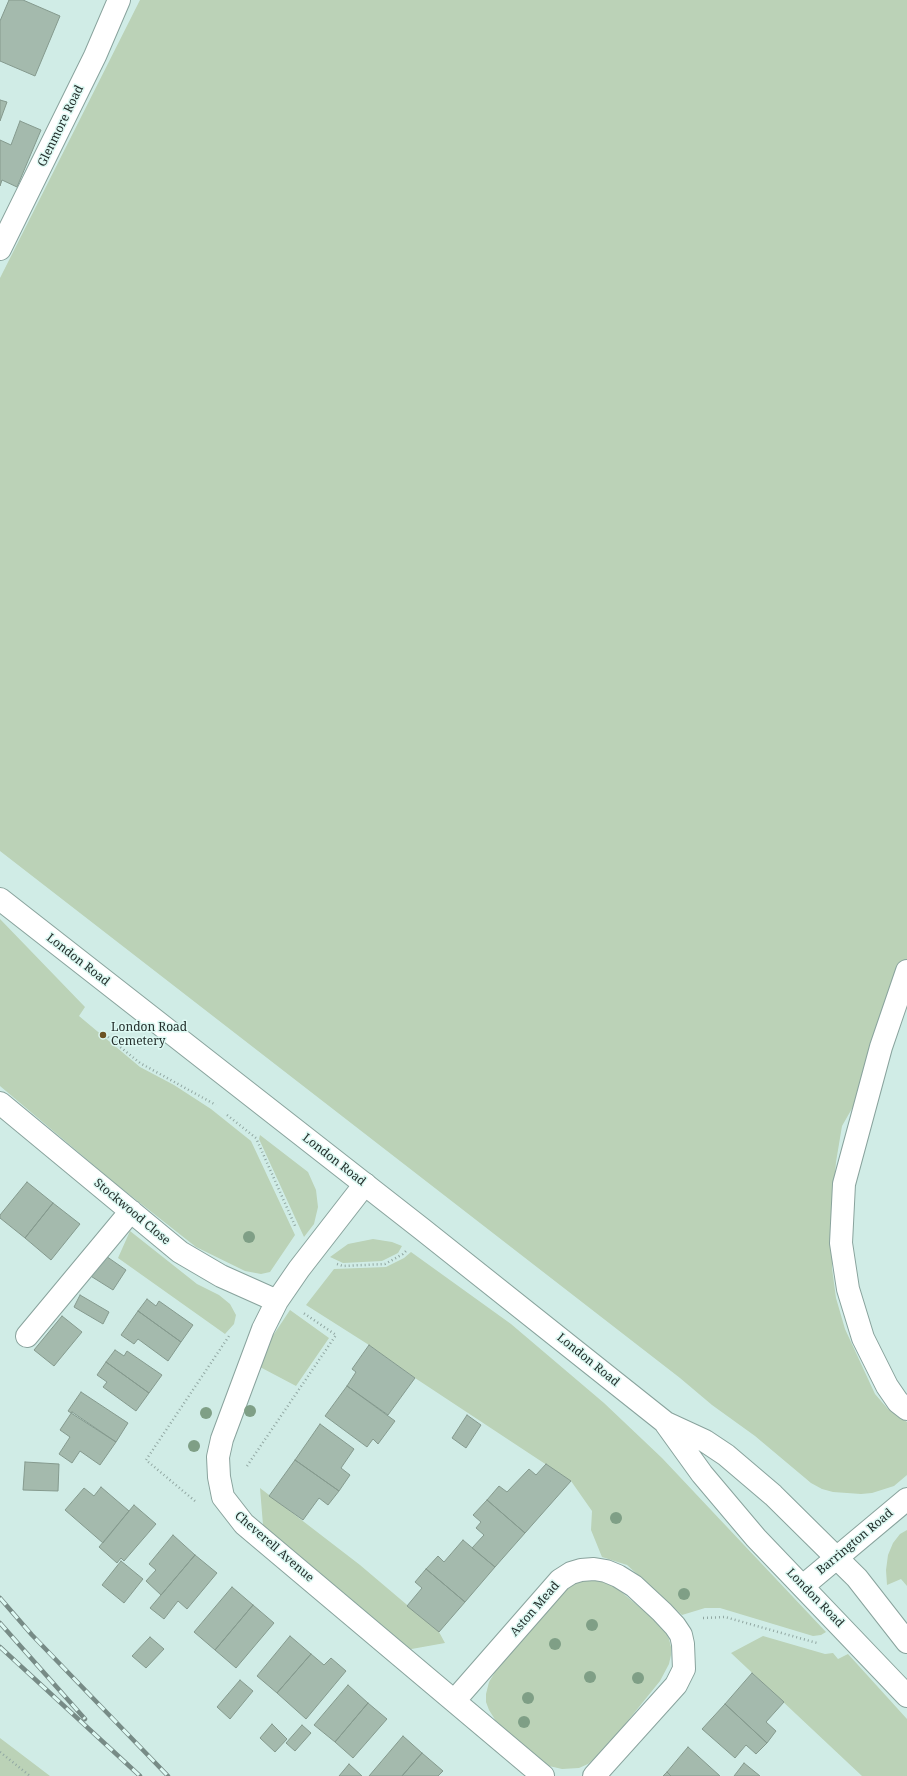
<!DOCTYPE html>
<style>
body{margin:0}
canvas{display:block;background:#d0ece6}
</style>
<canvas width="907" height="1776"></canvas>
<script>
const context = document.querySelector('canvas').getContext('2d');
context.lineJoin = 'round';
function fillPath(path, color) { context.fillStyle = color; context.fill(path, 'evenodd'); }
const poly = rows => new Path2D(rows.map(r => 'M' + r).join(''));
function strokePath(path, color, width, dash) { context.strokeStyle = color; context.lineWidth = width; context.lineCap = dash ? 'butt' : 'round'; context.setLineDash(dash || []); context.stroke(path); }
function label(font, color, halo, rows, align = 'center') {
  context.font = font + ' "Noto Serif",serif'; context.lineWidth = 3; context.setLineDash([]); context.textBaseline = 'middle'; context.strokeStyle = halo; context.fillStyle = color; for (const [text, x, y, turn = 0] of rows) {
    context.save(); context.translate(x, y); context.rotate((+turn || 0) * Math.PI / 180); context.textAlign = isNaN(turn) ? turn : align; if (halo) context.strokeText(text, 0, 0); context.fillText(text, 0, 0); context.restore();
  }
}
const green = poly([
 [140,0,907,0,907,1005,889,1044,842,1126,836,1162,832,1213,832,1268,836,1298,845,1329,875,1394,888,1409,907,1422,907,1475,894,1486,872,1493,861,1494,833,1492,822,1489,811,1483,755,1436,712,1405,680,1378,0,851,0,278],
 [0,919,85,1007,79,1016,140,1067,174,1085,211,1109,251,1141,295,1235,270,1272,261,1274,245,1271,196,1247,116,1184,0,1086],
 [260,1135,308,1172,316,1190,318,1207,314,1224,304,1237,259,1139],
 [130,1231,197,1284,219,1295,230,1304,236,1315,234,1324,225,1334,118,1258],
 [373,1239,392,1242,402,1246,398,1253,382,1261,343,1263,330,1257,348,1244],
 [411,1252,511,1324,604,1403,662,1458,826,1632,821,1635,813,1636,720,1608,705,1608,682,1615,627,1565,602,1557,591,1530,592,1511,571,1481,415,1378,369,1345,306,1305,334,1269,386,1267,404,1258],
 [290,1310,329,1338,296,1386,260,1367,272,1337],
 [260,1488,360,1565,439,1632,445,1643,406,1650,263,1525],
 [907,1530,907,1586,901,1579,887,1585,886,1570,888,1555,893,1543,900,1534],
 [589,1580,605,1582,613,1585,661,1625,669,1639,671,1647,671,1655,669,1664,660,1681,622,1728,594,1759,588,1764,579,1768,562,1769,549,1766,541,1761,499,1726,489,1710,486,1702,486,1694,489,1682,495,1672,512,1650,564,1590,574,1584],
 [763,1636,825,1654,833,1653,838,1659,848,1654,907,1719,907,1776,862,1776,731,1653],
 [0,1738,50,1776,0,1776]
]);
const building = poly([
 [9,0,23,0,60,16,35,76,0,61,0,21,9,0],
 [0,100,7,102,0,121,0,100],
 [20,121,41,130,17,187,2,180,0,186,0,140,11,145,20,121],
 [27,1182,53,1203,25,1238,0,1218,0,1215,27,1182],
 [53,1203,80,1224,51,1260,25,1238,53,1203],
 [103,1254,126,1270,113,1290,89,1275,103,1254],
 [80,1295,109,1312,103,1324,74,1307,80,1295],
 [147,1299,156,1306,159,1301,193,1325,181,1342,138,1311,147,1299],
 [138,1311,181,1342,168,1361,138,1339,134,1344,121,1335,138,1311],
 [62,1316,82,1332,54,1366,34,1350,62,1316],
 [369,1345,415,1378,388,1415,347,1386,356,1372,352,1369,369,1345],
 [115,1350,124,1356,127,1351,162,1375,149,1393,106,1362,115,1350],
 [106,1362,149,1393,136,1411,103,1387,107,1382,97,1375,106,1362],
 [347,1386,395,1421,378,1444,373,1439,367,1447,325,1416,347,1386],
 [81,1392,128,1423,116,1442,68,1411,81,1392],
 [72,1412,116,1442,100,1465,80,1451,72,1463,59,1454,70,1437,60,1430,72,1412],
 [467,1415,481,1425,466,1448,452,1438,467,1415],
 [320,1424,354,1449,341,1468,350,1475,339,1491,295,1460,320,1424],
 [295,1460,339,1491,328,1505,319,1498,303,1520,269,1496,295,1460],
 [25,1462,59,1464,58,1491,23,1490,25,1462],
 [546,1464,571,1481,525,1533,487,1500,499,1486,507,1492,529,1469,536,1475,546,1464],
 [101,1487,129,1511,103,1543,65,1510,84,1488,94,1496,101,1487],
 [487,1500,525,1533,495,1567,472,1548,484,1535,476,1528,481,1522,473,1515,487,1500],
 [134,1505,156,1524,124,1561,121,1558,117,1563,99,1547,134,1505],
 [173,1535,195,1555,161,1595,146,1581,156,1570,149,1564,173,1535],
 [463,1540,495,1567,465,1602,426,1569,438,1556,444,1562,463,1540],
 [195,1555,217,1573,187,1609,178,1601,164,1619,150,1608,195,1555],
 [121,1561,143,1579,124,1603,102,1585,121,1561],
 [426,1569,465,1602,439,1632,407,1606,422,1588,415,1582,426,1569],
 [232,1587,253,1605,215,1650,194,1632,232,1587],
 [253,1605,274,1623,236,1668,215,1650,253,1605],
 [290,1636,311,1654,277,1693,257,1676,290,1636],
 [150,1637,164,1649,146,1668,132,1656,150,1637],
 [311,1654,324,1665,331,1658,346,1671,306,1719,277,1693,311,1654],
 [752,1673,784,1702,766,1722,776,1731,767,1743,725,1704,752,1673],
 [240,1680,253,1691,230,1719,217,1707,240,1680],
 [348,1685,368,1703,335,1742,314,1725,348,1685],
 [368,1703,387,1719,353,1758,335,1742,368,1703],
 [725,1704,767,1743,756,1754,746,1745,735,1758,702,1729,725,1704],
 [272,1724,287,1739,275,1752,260,1738,272,1724],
 [302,1725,311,1733,295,1751,286,1743,302,1725],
 [403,1736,422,1753,402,1776,369,1776,403,1736],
 [688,1747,720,1776,671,1776,667,1772,688,1747],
 [422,1753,443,1771,438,1776,402,1776,422,1753],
 [744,1763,760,1776,734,1776,744,1763],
 [349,1764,362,1776,339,1776,349,1764],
 [667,1772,671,1776,663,1776,667,1772]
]);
const path = poly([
 [108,1037,140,1063,216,1105],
 [227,1115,256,1138,296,1228],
 [337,1264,343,1266,385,1264,403,1254,406,1251],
 [247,1466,336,1335,302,1312],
 [195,1501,146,1460,229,1336],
 [703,1618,725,1617,817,1643],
 [0,1752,30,1776]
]);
const minor = poly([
 [0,249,95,56,119,0],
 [907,971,881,1047,844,1184,841,1243,848,1289,863,1338,887,1386,898,1402,907,1409],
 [0,1103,180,1252,221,1276,277,1301],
 [365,1184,299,1269,277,1301,263,1329,222,1439,218,1457,219,1477,223,1497,244,1524,543,1776],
 [27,1336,131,1211],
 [803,1586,907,1499],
 [455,1700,560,1580,571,1573,581,1570,594,1569,606,1571,618,1576,634,1586,662,1612,675,1626,681,1635,683,1644,684,1669,676,1685,594,1776]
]);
const highway = poly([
 [0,899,422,1229,666,1423,705,1441,726,1455,773,1495,857,1578,907,1642],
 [666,1424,702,1474,756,1538,907,1696]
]);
const rail = poly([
 [0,1598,32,1635,168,1776],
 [0,1623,85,1719],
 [0,1647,140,1776]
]);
const trees = [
 [249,1237],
 [250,1411],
 [206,1413],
 [194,1446],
 [616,1518],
 [684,1594],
 [592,1625],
 [555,1644],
 [590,1677],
 [638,1678],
 [528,1698],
 [524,1722]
];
const markers = [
 [103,1035,4,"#6c5324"]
];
const streetNames = [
 ["Glenmore Road",61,126,-64],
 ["London Road",78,960,38],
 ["London Road",334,1160,38],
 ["Stockwood Close",132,1212,40],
 ["London Road",588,1360,39],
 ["Barrington Road",855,1542,-40],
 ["Cheverell Avenue",274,1547,41],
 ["London Road",815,1598,46],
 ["Aston Mead",535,1609,-49]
];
const poiNames = [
 ["London Road",111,1028],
 ["Cemetery",111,1042]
];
fillPath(green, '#bbd2b7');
fillPath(building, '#a4baad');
strokePath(building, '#859a8e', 1);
strokePath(minor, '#89a39d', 24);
strokePath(highway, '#89a39d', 24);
strokePath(path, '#91a7a2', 2.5, [1, 3]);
strokePath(minor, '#fff', 22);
strokePath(highway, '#fff', 22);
strokePath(rail, '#778b86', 4.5);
strokePath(rail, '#ddf9f3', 3, [9]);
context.fillStyle = '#7f9f86';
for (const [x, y] of trees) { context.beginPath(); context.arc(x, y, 6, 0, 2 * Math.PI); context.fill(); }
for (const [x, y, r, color] of markers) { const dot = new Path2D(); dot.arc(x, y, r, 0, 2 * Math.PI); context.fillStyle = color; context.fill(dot); strokePath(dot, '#ddf9f3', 1.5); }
label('12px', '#242f2c', '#ddf9f3', streetNames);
label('12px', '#242f2c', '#ddf9f3', poiNames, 'left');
</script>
